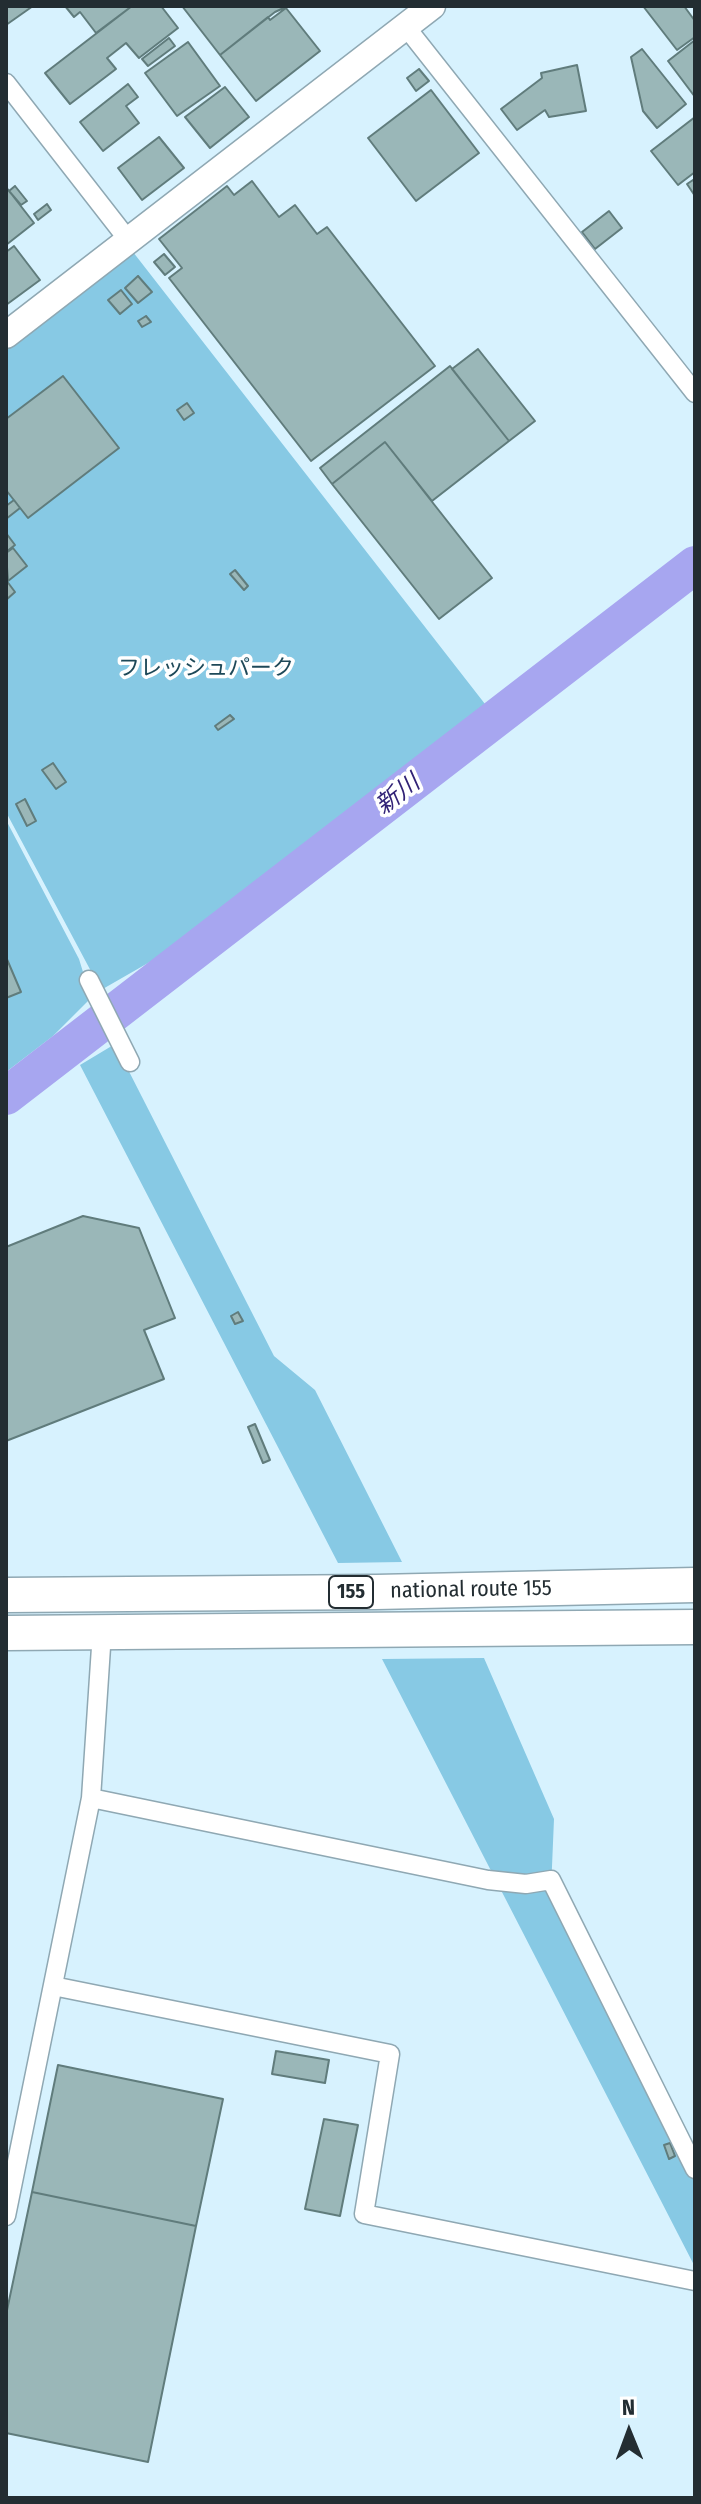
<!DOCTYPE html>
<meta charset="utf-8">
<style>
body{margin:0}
#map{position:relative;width:701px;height:2504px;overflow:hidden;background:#d7f2fe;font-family:"Fira Sans Condensed",sans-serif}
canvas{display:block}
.frame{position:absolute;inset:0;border:8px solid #232d32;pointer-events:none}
.north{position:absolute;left:589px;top:2392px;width:80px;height:80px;-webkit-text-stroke:6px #fff;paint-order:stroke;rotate:359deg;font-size:22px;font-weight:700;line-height:32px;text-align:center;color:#232d32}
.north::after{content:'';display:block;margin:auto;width:28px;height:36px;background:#232d32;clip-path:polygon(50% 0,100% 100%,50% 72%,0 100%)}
</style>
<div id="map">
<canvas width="701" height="2504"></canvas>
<div class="frame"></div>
<div class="north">N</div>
</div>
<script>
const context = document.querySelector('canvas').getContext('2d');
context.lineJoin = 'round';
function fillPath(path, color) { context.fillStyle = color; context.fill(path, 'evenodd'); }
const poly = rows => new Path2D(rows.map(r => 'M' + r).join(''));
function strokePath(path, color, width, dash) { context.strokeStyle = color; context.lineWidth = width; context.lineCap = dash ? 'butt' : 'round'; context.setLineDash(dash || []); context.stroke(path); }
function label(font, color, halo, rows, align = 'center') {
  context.font = font + ' "Fira Sans Condensed","Noto Sans JP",sans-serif'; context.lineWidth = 7; context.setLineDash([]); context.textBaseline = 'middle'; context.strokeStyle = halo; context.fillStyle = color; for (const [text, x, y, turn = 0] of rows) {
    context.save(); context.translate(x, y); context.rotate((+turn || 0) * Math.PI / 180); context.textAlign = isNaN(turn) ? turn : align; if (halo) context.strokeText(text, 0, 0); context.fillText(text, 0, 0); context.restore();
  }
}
const green = poly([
 [133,252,485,704,155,959,101,990,6,812,6,351],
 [6,820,79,959,91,998,53,1036,6,1072],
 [115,1044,274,1356,315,1390,402,1562,338,1563,80,1065],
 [484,1658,554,1819,551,1890,695,2179,695,2267,382,1659]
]);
const river = poly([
 [6,1096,695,565]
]);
const building = poly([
 [6,6,33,6,6,25,6,6],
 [65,6,132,6,96,33,80,12,74,17,65,6],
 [132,6,161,6,178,28,139,58,126,43,107,58,116,69,70,104,45,73,132,6],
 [182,6,288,6,275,12,220,55,182,6],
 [643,6,684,6,695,21,695,37,677,50,643,6],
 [286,8,320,51,256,101,220,55,268,17,270,20,286,8],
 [169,38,175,46,148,66,142,59,169,38],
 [695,40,695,97,668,61,695,40],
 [188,42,220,86,177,116,145,73,188,42],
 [642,49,686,104,657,128,643,111,631,57,642,49],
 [577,65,586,111,549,117,545,110,517,130,501,109,542,78,541,73,577,65],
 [419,69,429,81,416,91,407,78,419,69],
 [128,84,138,97,126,106,139,123,103,151,80,122,128,84],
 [225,87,249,117,210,148,185,117,225,87],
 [431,90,479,153,416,201,368,138,431,90],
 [695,117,695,172,678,185,651,151,695,117],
 [159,137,184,168,142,200,118,168,159,137],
 [693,180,695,182,695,196,687,184,693,180],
 [252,181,279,217,295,205,317,234,327,227,435,366,311,461,169,278,182,268,159,239,227,186,234,195,252,181],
 [15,186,27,201,21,205,9,191,15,186],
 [6,187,34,223,6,245,6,187],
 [47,204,51,210,38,220,34,214,47,204],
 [609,211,622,228,595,249,582,232,609,211],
 [14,246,40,280,6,305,6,252,14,246],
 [164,254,175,267,165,275,154,262,164,254],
 [138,276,152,292,138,303,125,288,138,276],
 [121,290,132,304,120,314,108,300,121,290],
 [146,316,151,322,142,327,138,321,146,316],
 [478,349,535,421,509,441,452,369,478,349],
 [450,366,509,441,432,501,385,442,332,484,320,468,450,366],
 [63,376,119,448,28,518,6,490,6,419,63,376],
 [187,403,194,413,184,420,177,410,187,403],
 [385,442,492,578,439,619,332,484,385,442],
 [14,500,20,508,6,519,6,506,14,500],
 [6,533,15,545,6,552,6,533],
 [13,548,27,566,8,581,6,553,13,548],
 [235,570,248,586,244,590,230,574,235,570],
 [6,580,15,592,6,600,6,580],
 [230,715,234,719,218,730,215,726,230,715],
 [53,763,66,782,56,789,42,770,53,763],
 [25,799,36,821,27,826,16,804,25,799],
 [6,957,21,992,6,998,6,957],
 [83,1216,139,1228,175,1318,144,1330,164,1379,6,1441,6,1247,83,1216],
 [238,1312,243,1321,235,1324,231,1316,238,1312],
 [255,1424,270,1460,263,1463,248,1427,255,1424],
 [276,2051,329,2060,325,2083,272,2074,276,2051],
 [58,2065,223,2099,196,2226,32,2192,58,2065],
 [324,2119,358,2125,340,2216,305,2209,324,2119],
 [670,2143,675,2156,669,2159,664,2145,670,2143],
 [32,2192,196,2226,148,2462,6,2433,6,2315,32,2192]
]);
const street = poly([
 [406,27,695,393],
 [6,83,129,241],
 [89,980,130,1062],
 [91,1798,488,1880,526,1884,551,1880,695,2169],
 [53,1986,390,2054,364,2214,695,2281],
 [6,2216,91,1798,102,1632]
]);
const secondary = poly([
 [6,335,432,6]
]);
const highway = poly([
 [6,1595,376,1592,695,1585],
 [6,1633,695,1627]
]);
const shields = [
 [351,1592,44]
];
const shieldNames = [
 ["155",351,1592]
];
const parkNames = [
 ["フレッシュパーク",206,669]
];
const streetNames = [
 ["national route 155",471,1590,-1]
];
const waterNames = [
 ["新川",398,795,-38]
];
fillPath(green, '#87c9e4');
strokePath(river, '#a7a6f0', 38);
fillPath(building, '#9ab7b8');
strokePath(building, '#607c7c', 2);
strokePath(street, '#8fa8b3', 21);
strokePath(secondary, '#8fa8b3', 29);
strokePath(highway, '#8fa8b3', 37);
strokePath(street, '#fff', 18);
strokePath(secondary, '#fff', 26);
strokePath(highway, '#fff', 34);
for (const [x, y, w] of shields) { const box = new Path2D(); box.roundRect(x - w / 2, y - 16, w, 32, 6); context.fillStyle = '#fff'; context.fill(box); strokePath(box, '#232d32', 2); }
label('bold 20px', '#232d32', null, shieldNames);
label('22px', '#1d4858', '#fff', parkNames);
label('22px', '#232d32', '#fff', streetNames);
label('italic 24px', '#312276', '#fff', waterNames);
</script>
